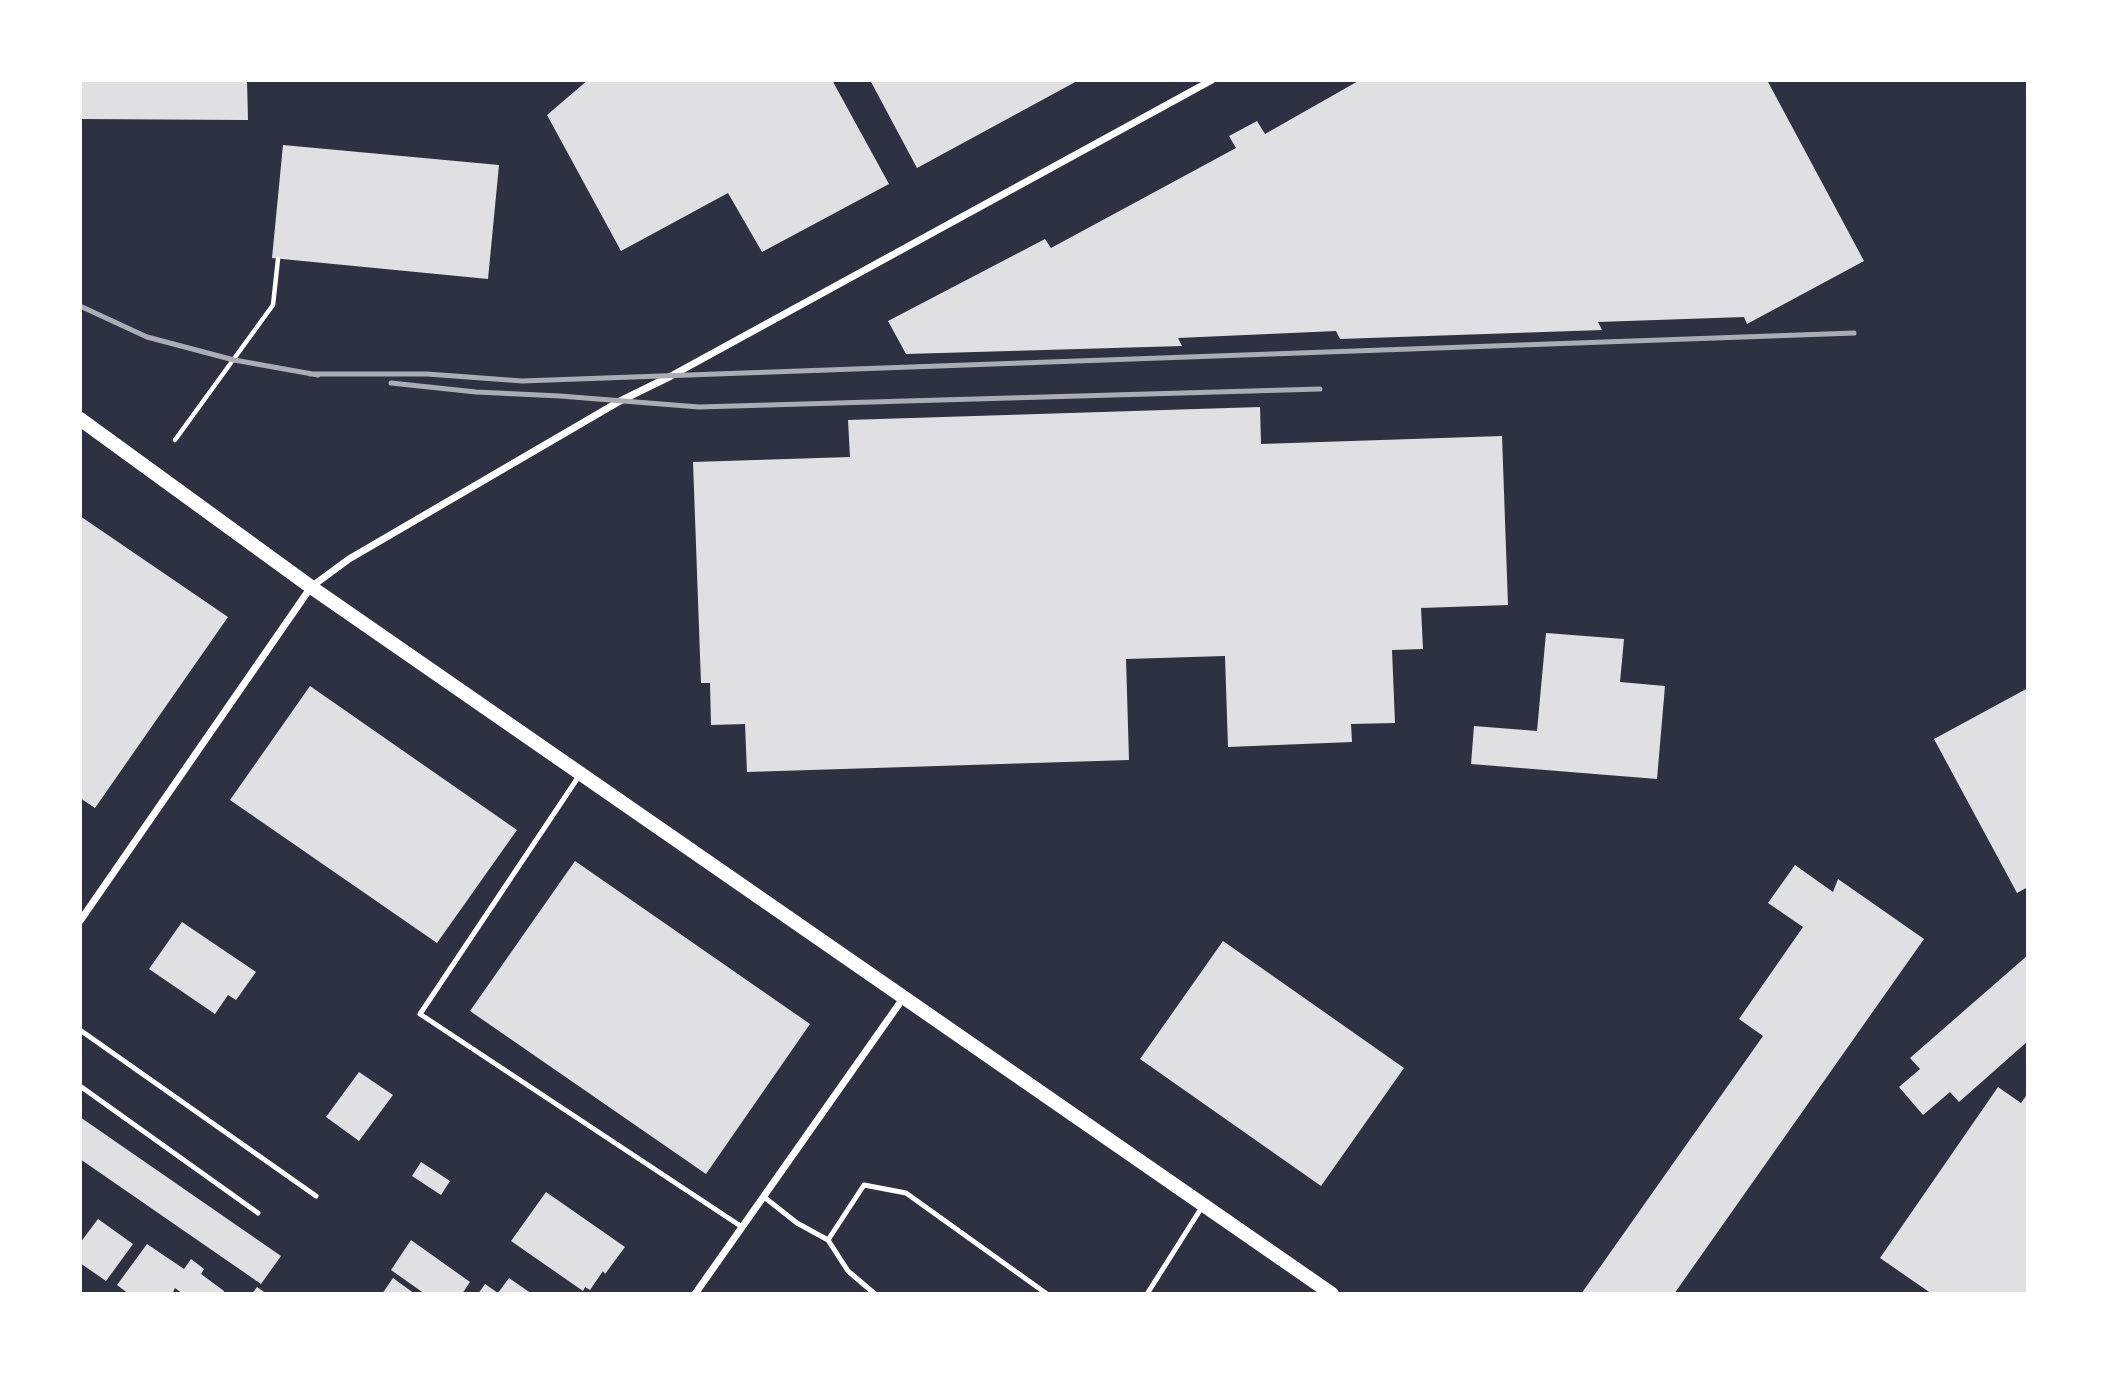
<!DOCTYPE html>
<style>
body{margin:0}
#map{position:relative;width:2108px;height:1374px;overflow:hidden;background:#2d3142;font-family:"Noto Sans",sans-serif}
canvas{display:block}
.frame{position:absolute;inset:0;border:82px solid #fff;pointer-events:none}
</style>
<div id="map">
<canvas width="2108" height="1374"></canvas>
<div class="frame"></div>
</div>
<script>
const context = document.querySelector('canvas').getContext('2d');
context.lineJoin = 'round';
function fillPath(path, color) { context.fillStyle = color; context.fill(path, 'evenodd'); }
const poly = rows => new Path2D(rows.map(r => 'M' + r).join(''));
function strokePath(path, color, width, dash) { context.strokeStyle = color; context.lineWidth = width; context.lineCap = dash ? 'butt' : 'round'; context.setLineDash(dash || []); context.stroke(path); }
const building = poly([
 [80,80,247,80,248,120,80,119],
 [588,80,832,80,889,184,762,252,728,193,621,251,547,115],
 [870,80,1079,80,917,168],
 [1360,80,1767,80,1864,261,1747,324,1744,317,1598,322,1602,330,1340,339,1336,331,1178,338,1182,346,906,354,888,321,1045,239,1051,248,1236,148,1229,136,1257,121,1265,134],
 [283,145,499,165,488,279,272,258],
 [1260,407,1261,444,1502,436,1508,605,1421,608,1423,649,1392,650,1395,723,1351,724,1352,742,1228,747,1225,656,1126,659,1129,760,747,772,745,724,711,725,710,683,701,683,693,462,850,457,848,420],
 [80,516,228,617,95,808,80,798],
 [1546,633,1624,639,1620,682,1665,686,1657,779,1471,764,1474,726,1537,731],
 [310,686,517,830,437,943,230,800],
 [2028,688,2028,887,2017,893,1934,739],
 [575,861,810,1024,706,1174,470,1011],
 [1795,865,1833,892,1838,879,1924,939,1674,1294,1581,1294,1763,1036,1739,1019,1803,927,1768,903],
 [182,922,256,972,236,1000,228,995,215,1014,149,969],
 [1223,941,1404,1068,1321,1186,1140,1059],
 [2028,955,2028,1041,1959,1102,1950,1092,1923,1115,1899,1087,1920,1069,1910,1058],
 [359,1072,393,1095,359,1141,326,1117],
 [1998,1087,2021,1103,2028,1093,2028,1294,1932,1294,1880,1258],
 [80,1117,281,1256,261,1284,80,1159],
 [421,1162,450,1181,441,1195,412,1176],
 [546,1192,625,1247,605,1274,603,1271,590,1290,585,1287,583,1291,511,1241],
 [98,1219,133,1244,106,1281,80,1263,80,1243],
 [411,1240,470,1282,462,1294,425,1294,391,1270],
 [147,1244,184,1269,191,1259,204,1269,201,1274,224,1291,223,1294,183,1294,175,1288,172,1294,129,1294,117,1285],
 [393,1278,415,1294,382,1294],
 [509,1278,532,1294,478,1294,485,1284,498,1293],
 [257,1287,267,1294,252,1294]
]);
const path = poly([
 [175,440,273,305,278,259]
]);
const service = poly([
 [579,776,420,1014,742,1227],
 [80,1030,316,1196],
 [80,1086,258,1213],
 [764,1197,797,1223,828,1240,848,1271,875,1294],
 [828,1240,864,1185,906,1193,1047,1294],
 [1147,1294,1202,1207]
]);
const minor = poly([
 [80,921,311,587,349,559,620,401,671,376,1212,80],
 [695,1294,904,997]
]);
const secondary = poly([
 [80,419,311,587,1332,1294]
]);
const rail = poly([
 [80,306,147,337,234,360,318,375],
 [310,374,427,374,522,381,1854,333],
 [391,383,476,392,560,396,699,407,1320,389]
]);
fillPath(building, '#e0e0e3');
strokePath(path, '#fff', 4.5);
strokePath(service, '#fff', 5);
strokePath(minor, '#fff', 7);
strokePath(secondary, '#fff', 14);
strokePath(rail, '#abadb3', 5);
</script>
